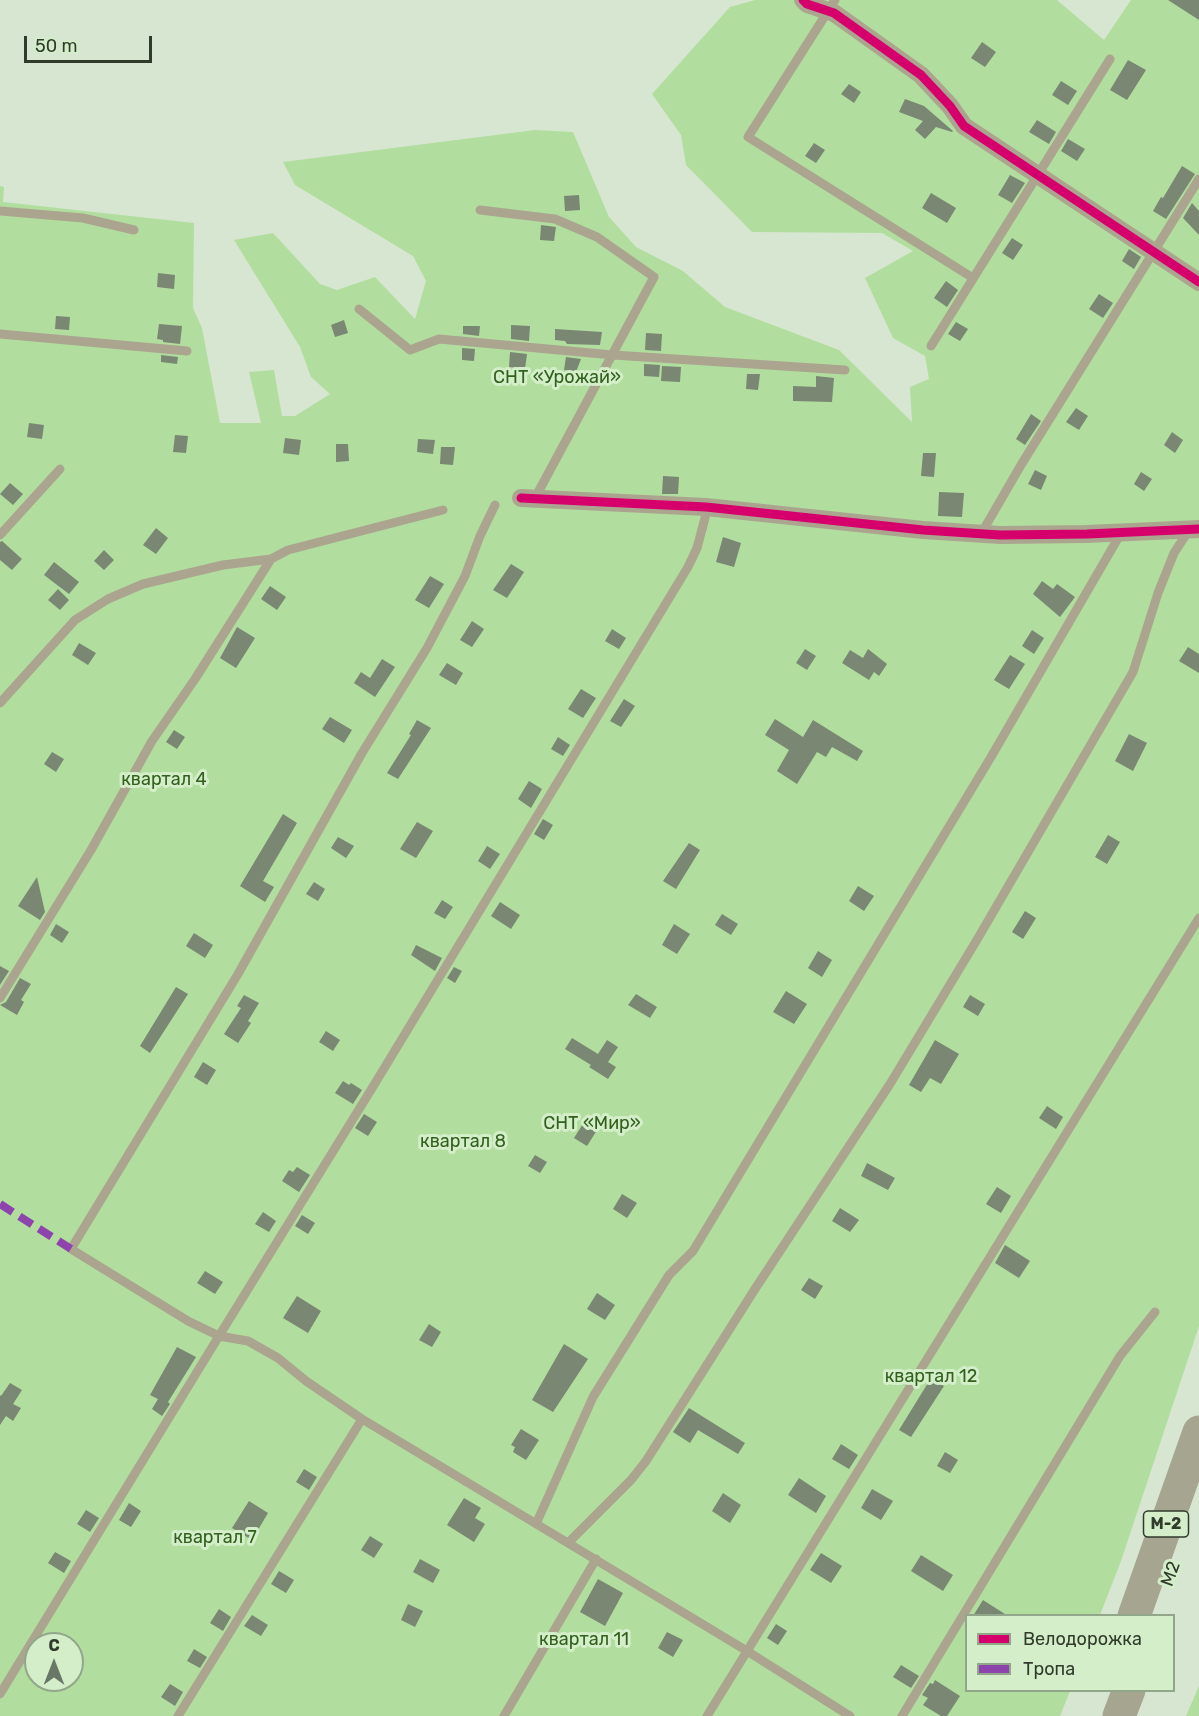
<!DOCTYPE html>
<meta charset="utf-8">
<style>
body{margin:0}
#map{position:relative;width:1199px;height:1716px;overflow:hidden;background:#d7e6d1;font-family:Rubik,sans-serif}
canvas{display:block}
.legend{position:absolute;left:965px;top:1614px;width:210px;height:78px;box-sizing:border-box;background:#d3eec9;border:2px solid #92a68a;margin:0;padding:8px 10px;list-style:none;font-size:18px;color:#303b2c}
.legend li{display:flex;align-items:center;gap:12px;height:30px}
.legend b{width:30px;border:2px solid #92a68a}
.north{position:absolute;left:24px;top:1632px;width:60px;height:60px;box-sizing:border-box;background:#d3eec9;border:2px solid #92a68a;border-radius:50%;rotate:0deg;font-size:16px;font-weight:700;line-height:24px;text-align:center;color:#303b2c}
.north::after{content:'';display:block;margin:auto;width:21px;height:27px;background:#6a7766;clip-path:polygon(50% 0,100% 100%,50% 72%,0 100%)}
.scale{position:absolute;left:24px;top:36px;width:128px;height:27px;box-sizing:border-box;border:3px solid #303b2c;border-top:0;padding-left:8px;font-size:18px;line-height:21px;white-space:nowrap;color:#303b2c;-webkit-text-stroke:4px #d3eec9;paint-order:stroke}
</style>
<div id="map">
<canvas width="1199" height="1716"></canvas>
<ul class="legend">
<li><b style="height:8px;background:#d6006c"></b>Велодорожка</li>
<li><b style="height:8px;background:#8e44ad"></b>Тропа</li>
</ul>
<div class="north">С</div>
<div class="scale">50 m</div>
</div>
<script>
const context = document.querySelector('canvas').getContext('2d');
context.lineJoin = 'round';
function fillPath(path, color) { context.fillStyle = color; context.fill(path, 'evenodd'); }
const poly = rows => new Path2D(rows.map(r => 'M' + r).join(''));
function strokePath(path, color, width, dash) { context.strokeStyle = color; context.lineWidth = width; context.lineCap = dash ? 'butt' : 'round'; context.setLineDash(dash || []); context.stroke(path); }
function label(font, color, halo, rows, align = 'center') {
  context.font = font + ' Rubik,sans-serif'; context.lineWidth = 6; context.setLineDash([]); context.textBaseline = 'middle'; context.strokeStyle = halo; context.fillStyle = color; for (const [text, x, y, turn = 0] of rows) {
    context.save(); context.translate(x, y); context.rotate((+turn || 0) * Math.PI / 180); context.textAlign = isNaN(turn) ? turn : align; if (halo) context.strokeText(text, 0, 0); context.fillText(text, 0, 0); context.restore();
  }
}
const green = poly([
 [755,0,1057,0,1104,40,1131,0,1199,0,1199,1326,1121,1561,1100,1615,966,1616,966,1690,1070,1691,1060,1716,0,1716,0,186,4,187,3,202,194,223,193,308,202,328,220,423,261,423,249,372,274,370,282,416,295,416,330,394,311,377,300,347,234,240,273,233,320,284,337,290,375,277,415,319,426,281,413,256,295,185,283,162,535,130,573,132,609,217,636,247,683,271,725,307,839,350,912,422,910,387,929,379,925,356,893,338,865,278,913,251,882,233,752,232,686,165,681,135,652,94,730,7],
 [36,1644,72,1644,72,1680,36,1680],
 [1199,1686,1199,1716,1186,1716]
]);
const building = poly([
 [1168,0,1199,0,1199,20],
 [982,42,996,52,985,67,971,58],
 [1128,60,1146,70,1127,100,1110,90],
 [1061,81,1077,91,1068,105,1052,95],
 [849,84,861,92,854,103,841,94],
 [905,99,924,106,953,131,952,132,936,127,925,139,915,130,923,121,899,112],
 [1037,120,1056,132,1049,144,1029,132],
 [1068,139,1085,149,1077,161,1061,151],
 [814,143,825,150,816,163,805,156],
 [1182,166,1195,174,1166,219,1153,211,1161,197,1163,198],
 [1010,175,1025,183,1012,203,998,195],
 [931,193,956,208,947,223,922,208],
 [579,195,580,210,565,211,564,196],
 [1192,203,1199,211,1199,235,1183,218],
 [541,225,556,227,554,241,540,240],
 [1012,238,1023,245,1013,260,1002,253],
 [1129,249,1141,257,1134,269,1122,261],
 [158,273,175,275,174,289,157,287],
 [946,281,958,290,947,307,934,298],
 [1099,294,1113,303,1103,318,1089,309],
 [56,316,70,317,69,330,55,329],
 [344,320,348,333,335,337,331,325],
 [956,322,968,329,960,341,948,334],
 [159,324,182,326,180,344,163,342,163,340,157,339],
 [511,325,530,326,529,341,511,339],
 [463,326,480,326,479,336,463,334],
 [555,329,602,332,600,345,567,344,565,341,555,340],
 [646,333,662,334,661,351,645,350],
 [462,348,475,349,474,361,462,360],
 [510,352,527,354,525,369,509,367],
 [161,355,178,357,177,364,161,362],
 [566,357,581,359,576,372,564,370],
 [644,364,660,365,659,377,644,376],
 [662,366,681,367,680,382,661,381],
 [747,374,760,374,758,390,746,389],
 [816,376,834,378,832,402,793,401,793,386,816,387],
 [1076,408,1088,416,1079,430,1066,422],
 [1031,414,1041,421,1025,445,1016,439],
 [29,423,44,425,42,439,27,437],
 [1172,432,1183,440,1175,453,1164,445],
 [175,435,188,436,186,453,173,452],
 [285,438,301,440,299,455,283,453],
 [418,439,435,440,433,454,417,452],
 [336,444,348,444,349,461,336,462],
 [441,447,455,447,453,465,440,464],
 [923,453,936,453,934,477,921,476],
 [1035,470,1047,476,1041,490,1028,484],
 [1141,472,1152,479,1144,491,1134,484],
 [663,476,679,477,678,494,662,494],
 [10,483,23,494,13,505,0,494],
 [939,492,964,493,962,517,938,516],
 [156,528,168,538,156,554,143,545],
 [723,537,741,543,734,567,716,562],
 [2,541,22,559,12,570,0,560,0,542],
 [104,550,114,560,104,570,94,561],
 [54,562,79,582,69,594,44,575],
 [511,564,524,572,507,598,493,590],
 [430,576,444,584,429,608,415,600],
 [1042,581,1053,589,1057,584,1075,597,1060,617,1033,594],
 [270,586,286,597,277,610,261,599],
 [58,589,69,600,60,610,48,600],
 [472,621,484,629,472,647,460,640],
 [237,627,255,638,236,668,220,658],
 [612,629,626,638,619,649,605,641],
 [1032,630,1044,638,1034,654,1022,646],
 [79,643,96,653,88,665,72,655],
 [1188,647,1199,654,1199,673,1179,661],
 [805,649,816,656,807,670,796,663],
 [868,649,887,664,879,676,874,672,869,680,842,663,850,650,863,658],
 [1010,655,1025,664,1009,689,994,680],
 [382,659,395,667,375,697,354,683,361,672,370,678],
 [447,663,463,673,456,685,439,675],
 [581,689,596,698,583,718,568,709],
 [624,699,635,706,621,727,610,721],
 [330,717,352,730,344,743,322,729],
 [775,719,803,737,813,720,863,751,857,761,832,747,826,757,817,752,797,784,777,771,789,750,765,735],
 [417,720,431,728,398,779,387,773,411,735,409,734],
 [174,730,185,737,177,749,166,742],
 [1129,734,1147,743,1133,771,1115,761],
 [558,737,570,745,563,756,551,749],
 [52,752,64,759,56,772,44,764],
 [529,781,542,789,531,808,518,799],
 [283,814,297,823,263,881,274,887,265,902,240,886],
 [543,819,553,825,544,840,534,834],
 [417,822,433,831,416,858,400,849],
 [1108,835,1120,842,1107,864,1095,857],
 [338,837,354,846,346,858,331,848],
 [689,843,700,850,676,889,663,881],
 [487,846,500,854,490,869,478,861],
 [37,877,45,912,40,920,18,906],
 [314,882,325,889,318,901,306,894],
 [858,886,874,896,864,911,849,901],
 [442,900,453,907,445,919,434,913],
 [500,902,520,915,511,929,491,916],
 [1025,911,1036,918,1023,939,1012,932],
 [722,914,738,924,731,935,715,925],
 [56,924,69,932,62,943,50,935],
 [674,924,690,934,677,954,662,945],
 [194,933,213,945,205,958,186,946],
 [416,945,442,958,435,971,411,955],
 [818,951,832,960,822,977,808,968],
 [0,966,9,971,0,985],
 [454,967,462,971,455,983,447,978],
 [20,978,31,984,21,1000,24,1002,17,1015,0,1005,6,1002],
 [176,987,188,994,150,1053,140,1046],
 [786,991,807,1004,794,1024,773,1012],
 [636,994,657,1007,650,1018,628,1005],
 [244,995,259,1003,248,1021,251,1023,238,1043,224,1034,241,1008,237,1006],
 [970,995,985,1004,978,1016,963,1007],
 [326,1031,340,1040,333,1051,319,1042],
 [572,1038,598,1054,607,1040,618,1047,608,1062,616,1067,608,1079,589,1067,591,1065,565,1049],
 [935,1040,959,1054,941,1084,930,1078,921,1092,909,1085],
 [203,1062,216,1070,207,1085,194,1077],
 [343,1081,349,1085,351,1083,362,1090,353,1104,335,1093],
 [1047,1106,1063,1117,1056,1129,1039,1118],
 [364,1114,377,1122,368,1136,355,1128],
 [586,1119,599,1127,587,1146,574,1138],
 [535,1155,547,1162,540,1173,528,1166],
 [867,1163,895,1178,888,1190,861,1176],
 [297,1167,310,1175,299,1192,282,1181,289,1170,293,1172],
 [997,1187,1011,1196,1001,1213,986,1204],
 [622,1194,637,1203,627,1218,613,1209],
 [840,1208,859,1220,850,1232,832,1221],
 [263,1212,276,1221,269,1232,255,1224],
 [302,1215,315,1223,308,1234,295,1226],
 [1005,1245,1030,1261,1019,1278,995,1263],
 [205,1271,223,1282,215,1294,197,1283],
 [809,1278,823,1286,815,1299,801,1290],
 [597,1293,615,1305,605,1320,587,1309],
 [297,1296,321,1311,308,1333,283,1318],
 [429,1324,441,1332,432,1347,419,1340],
 [564,1344,588,1359,553,1412,532,1400],
 [177,1347,196,1357,168,1402,170,1404,162,1416,152,1409,158,1399,150,1395],
 [931,1378,944,1386,911,1437,899,1430],
 [10,1383,22,1390,13,1404,21,1408,13,1421,6,1416,0,1425,0,1395,1,1396],
 [689,1408,745,1443,738,1454,698,1430,690,1443,673,1432],
 [521,1429,539,1440,526,1460,513,1452,515,1447,511,1445],
 [841,1444,858,1455,849,1469,832,1459],
 [945,1452,958,1460,950,1473,937,1466],
 [304,1469,317,1477,309,1490,296,1482],
 [799,1478,826,1496,816,1513,788,1495],
 [872,1489,893,1501,881,1520,861,1508],
 [723,1493,741,1505,730,1523,712,1511],
 [464,1498,481,1508,475,1518,485,1524,474,1542,447,1525],
 [249,1501,268,1513,252,1540,232,1528],
 [129,1503,141,1511,131,1527,119,1520],
 [86,1510,99,1518,90,1532,77,1524],
 [370,1536,383,1544,374,1558,361,1550],
 [55,1552,71,1561,64,1573,48,1563],
 [821,1553,842,1566,831,1583,810,1570],
 [921,1555,953,1575,943,1591,911,1571],
 [420,1559,440,1570,433,1583,413,1572],
 [279,1571,294,1580,286,1593,271,1584],
 [598,1579,623,1593,605,1626,580,1612],
 [983,1600,1008,1616,973,1616],
 [408,1604,423,1611,415,1627,401,1620],
 [219,1609,231,1617,223,1631,210,1623],
 [252,1615,268,1625,261,1636,244,1626],
 [776,1624,787,1631,778,1645,767,1638],
 [667,1632,683,1640,673,1657,658,1648],
 [194,1649,207,1657,200,1668,187,1661],
 [901,1665,919,1676,911,1688,893,1677],
 [935,1680,960,1696,947,1716,941,1716,923,1705,928,1698,922,1695,930,1683,933,1684],
 [170,1684,183,1692,175,1706,161,1697]
]);
const lane = poly([
 [835,0,748,137,973,278],
 [480,210,555,219,597,237,654,277,535,498],
 [0,211,83,218,134,230],
 [359,309,410,350,439,339,613,355,845,370],
 [0,334,187,351],
 [931,346,1110,59],
 [495,505,480,536,465,576,427,648,362,753,238,974,71,1249,188,1321,219,1336,248,1341,278,1358,306,1381,362,1419,568,1543,631,1480,646,1461,755,1289,890,1084,978,938,1133,672,1158,593,1174,553,1189,530],
 [981,534,1021,465,1199,179],
 [0,535,60,469],
 [0,703,75,620,108,599,143,584,223,565,271,559,288,550,443,510],
 [0,998,91,850,152,741,195,679,271,559],
 [536,1524,593,1397,669,1275,693,1251,991,757,1121,533],
 [568,1543,747,1651,850,1716],
 [0,1694,219,1336,374,1085,688,567,697,548,705,518,706,507],
 [178,1716,362,1419],
 [504,1716,596,1559],
 [707,1716,1199,918],
 [902,1716,1120,1356,1155,1312]
]);
const street = poly([
 [803,0,807,4,834,13,921,75,950,106,964,126,1199,282],
 [521,498,706,507,923,530,1000,535,1087,534,1199,529]
]);
const highway = poly([
 [1134,1616,1199,1432],
 [1119,1716,1129,1690]
]);
const quiet = poly([
 [0,1204,71,1249]
]);
const cycleway = poly([
 [803,0,807,4,834,13,921,75,950,106,964,126,1199,282],
 [521,498,706,507,923,530,1000,535,1087,534,1199,529]
]);
const shields = [
 [1166,1524,45]
];
const shieldNames = [
 ["М-2",1166,1524]
];
const parkNames = [
 ["СНТ «Урожай»",557,378],
 ["квартал 4",164,780],
 ["СНТ «Мир»",592,1124],
 ["квартал 8",463,1142],
 ["квартал 12",931,1377],
 ["квартал 7",215,1538],
 ["квартал 11",584,1640]
];
const streetNames = [
 ["М2",1171,1574,-70]
];
fillPath(green, '#b1de9e');
fillPath(building, '#798773');
strokePath(lane, '#aba590', 9);
strokePath(street, '#aba590', 18);
strokePath(highway, '#a5a590', 33);
strokePath(quiet, '#8e44ad', 8, [15, 8]);
strokePath(cycleway, '#d6006c', 9);
for (const [x, y, w] of shields) { const box = new Path2D(); box.roundRect(x - w / 2, y - 13, w, 26, 4.5); context.fillStyle = '#d3eec9'; context.fill(box); strokePath(box, '#303b2c', 1.5); }
label('bold 16px', '#303b2c', null, shieldNames);
label('18px', '#32601d', '#d3eec9', parkNames);
label('18px', '#303b2c', '#d3eec9', streetNames);
</script>
